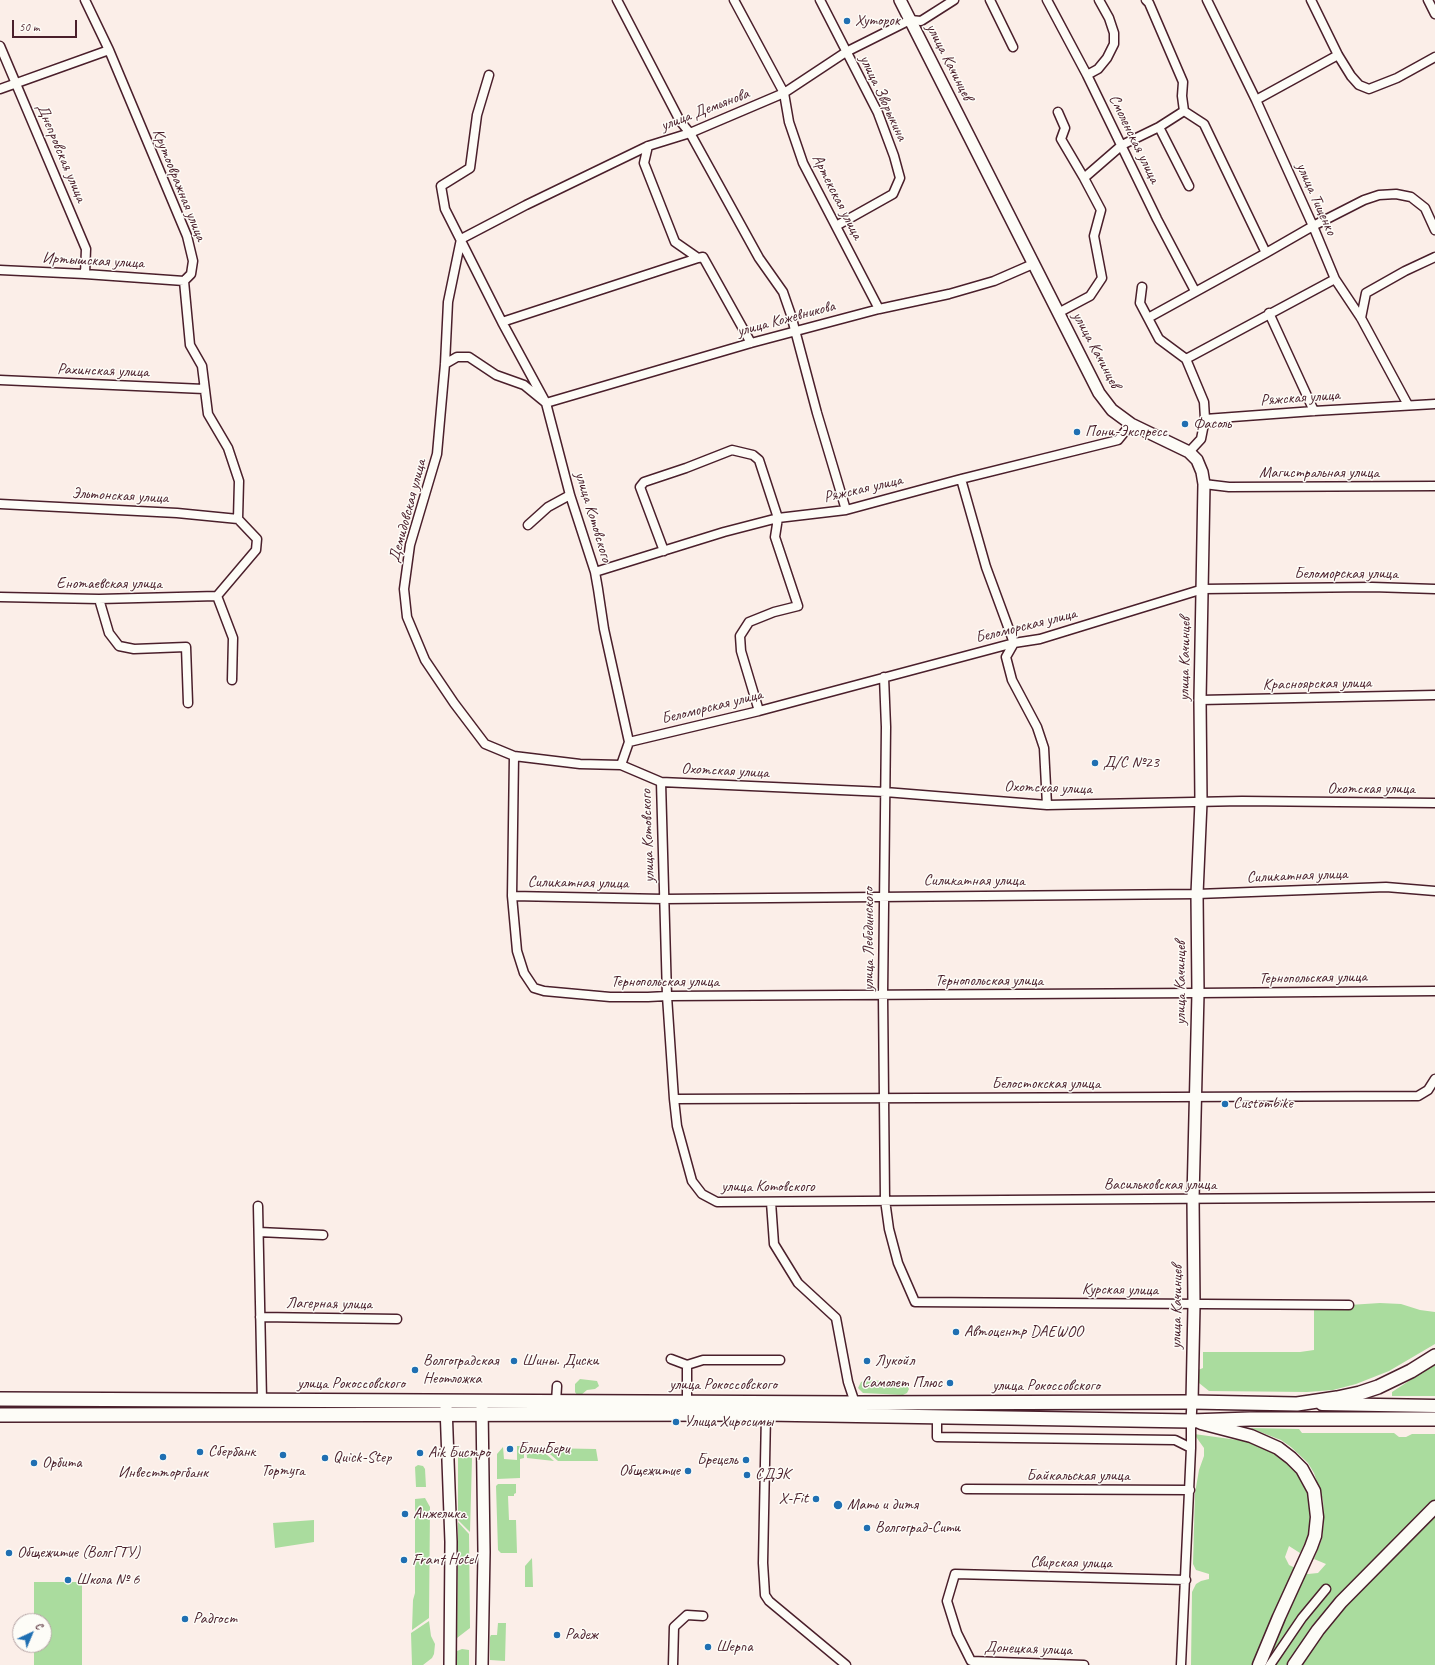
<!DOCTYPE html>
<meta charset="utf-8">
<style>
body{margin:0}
#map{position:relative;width:1435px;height:1665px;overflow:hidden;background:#fbeee8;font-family:Caveat,sans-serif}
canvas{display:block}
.north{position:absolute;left:12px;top:1613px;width:40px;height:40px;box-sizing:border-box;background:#fdfcf7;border:1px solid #b5a4a5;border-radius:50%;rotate:44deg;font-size:11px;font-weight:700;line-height:16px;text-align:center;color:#4a1f2b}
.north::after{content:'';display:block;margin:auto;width:14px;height:18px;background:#1f6fb2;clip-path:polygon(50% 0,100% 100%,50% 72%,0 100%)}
.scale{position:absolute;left:12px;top:20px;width:65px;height:18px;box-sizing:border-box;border:2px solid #4a1f2b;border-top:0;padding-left:5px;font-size:12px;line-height:14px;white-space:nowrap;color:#4a1f2b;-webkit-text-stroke:3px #fdfcf7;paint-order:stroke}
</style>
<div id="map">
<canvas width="1435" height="1665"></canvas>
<div class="north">С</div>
<div class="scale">50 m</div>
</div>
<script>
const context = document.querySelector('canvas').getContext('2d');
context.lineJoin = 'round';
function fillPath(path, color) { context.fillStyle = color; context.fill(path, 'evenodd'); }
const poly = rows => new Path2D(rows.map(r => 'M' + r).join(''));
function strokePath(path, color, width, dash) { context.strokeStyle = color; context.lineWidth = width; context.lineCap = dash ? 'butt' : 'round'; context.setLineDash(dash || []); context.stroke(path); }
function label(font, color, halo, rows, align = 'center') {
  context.font = font + ' Caveat,sans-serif'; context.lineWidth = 3; context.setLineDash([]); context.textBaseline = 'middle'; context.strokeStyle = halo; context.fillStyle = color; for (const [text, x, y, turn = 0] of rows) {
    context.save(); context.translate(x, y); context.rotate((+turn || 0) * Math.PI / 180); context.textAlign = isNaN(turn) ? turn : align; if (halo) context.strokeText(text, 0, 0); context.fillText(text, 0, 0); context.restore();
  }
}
const green = poly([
 [1380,1303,1401,1304,1420,1310,1435,1312,1435,1344,1389,1371,1356,1384,1333,1390,1307,1392,1209,1391,1199,1383,1198,1370,1203,1368,1203,1352,1300,1352,1314,1350,1314,1305,1349,1305],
 [1435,1364,1435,1396,1392,1396,1392,1392],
 [580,1379,597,1381,599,1386,595,1389,587,1390,581,1395,577,1395,575,1392,575,1384],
 [866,1380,905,1382,909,1389,907,1393,903,1395,863,1393,858,1388,861,1382],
 [1250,1428,1299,1429,1302,1433,1394,1433,1399,1437,1406,1437,1412,1434,1435,1434,1435,1665,1191,1665,1192,1592,1196,1584,1201,1581,1209,1579,1209,1574,1196,1570,1193,1564,1195,1493,1199,1470,1204,1456,1204,1448,1194,1434,1245,1441,1267,1448,1281,1456,1295,1469,1305,1483,1311,1500,1311,1525,1308,1536,1300,1553,1289,1546,1285,1557,1289,1565,1308,1574,1318,1573,1326,1564,1314,1559,1322,1539,1324,1521,1323,1500,1314,1473,1308,1463,1291,1447,1281,1440],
 [517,1446,524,1446,524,1458,520,1459,520,1478,497,1479,497,1454,503,1447,504,1459,517,1460],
 [526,1447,538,1447,554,1461,527,1458],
 [543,1448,596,1449,598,1461,558,1461],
 [463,1451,471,1454,472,1459,470,1532,458,1520,458,1456],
 [418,1465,423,1466,425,1469,426,1487,416,1487,415,1467],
 [498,1484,516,1484,516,1493,514,1494,514,1496,508,1496,509,1520,516,1520,517,1553,501,1553,498,1550,496,1486],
 [425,1498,430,1507,429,1618,412,1630,413,1600,415,1593,415,1499],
 [314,1520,314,1542,275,1548,273,1523],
 [458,1522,469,1534,470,1628,457,1638],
 [532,1558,533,1587,525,1587,525,1566],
 [34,1582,82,1582,82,1665,34,1665,34,1645,44,1645,44,1621,34,1621],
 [429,1621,431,1636,435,1644,434,1654,432,1658,423,1665,412,1665,411,1633],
 [498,1623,506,1623,505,1661,490,1660,490,1637,491,1635,497,1635],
 [462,1649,469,1650,469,1665,457,1665,457,1651]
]);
const minor = poly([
 [85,0,109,50,187,236,193,261,191,274,184,281,190,345,202,366,208,414,228,448,239,481,238,519,257,539,256,550,217,596],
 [617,0,680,121,690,133,759,258,783,292,791,315,817,413,846,510],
 [734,0,784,93,789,122,803,163,879,309],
 [820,0,878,113,894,156,900,178,893,194,836,226],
 [990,0,1013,47],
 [1047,0,1087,75,1157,219,1195,291],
 [1146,0,1149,3,1183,82,1182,96,1184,111,1204,124,1266,253],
 [1207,0,1256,100,1313,226,1335,279,1361,318,1408,405],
 [1311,0,1338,55,1351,76,1359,85,1369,89,1397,78,1435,57],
 [1428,0,1435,14],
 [0,46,86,249,85,274],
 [489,75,477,115,470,168,441,186,445,209,502,322,546,403,570,495,595,572,598,589,604,629,629,742,621,765],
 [1087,75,1098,69,1107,58,1114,44,1114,33,1109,18,1099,0],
 [0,89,109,50],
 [1256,100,1338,55],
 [1058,112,1065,128,1061,139,1084,178],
 [1159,127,1189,186],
 [648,146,644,163,675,242,698,258,703,257,751,343],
 [461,239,448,302,445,364,437,454,410,545,404,589,407,617,425,660,454,703,485,744,514,756,580,764,621,765,661,782,885,792,1047,805,1242,801,1435,803],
 [461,239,526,205,648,146,690,133,784,93,846,52,910,20,921,21,954,0],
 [0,270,85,274,184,281],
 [1142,287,1140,303,1159,339,1186,359,1204,402,1205,419],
 [1058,313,1090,296,1102,278,1094,236,1101,210,1084,178,1122,145,1159,127,1184,111],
 [1269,313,1314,411],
 [1148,318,1266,253,1313,226,1364,200,1379,195,1396,194,1411,197,1425,208,1435,230],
 [1361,318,1366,293,1405,271,1435,257],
 [502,322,698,258],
 [1186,359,1335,279],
 [445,364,457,357,469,357,496,375,524,385,546,403,751,343,879,309,949,294,994,281,1033,264],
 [0,380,204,389],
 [1189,452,1201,439,1205,419,1314,411,1435,404],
 [961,479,986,567,1014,643,1006,657,1012,680,1037,727,1044,748,1047,805],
 [1204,484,1229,487,1435,486],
 [0,504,177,513,238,519],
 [528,525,548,507,570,495],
 [664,551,640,487,644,482,686,468,732,450,753,455,759,460,778,518,775,537,798,606,774,612,749,622,740,636,741,651,759,711],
 [595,572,724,532,778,518,846,510,961,479,1118,440,1131,424],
 [217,596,233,638,232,680],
 [0,597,99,599,217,596],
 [99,599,109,633,119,646,134,649,186,647,188,703],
 [884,677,886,727,883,995,885,1200,889,1229,898,1263,915,1302,1349,1305],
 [1200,700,1435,695],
 [629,742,759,711,1014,643,1040,639,1203,589,1372,587,1435,589],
 [514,756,512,896,517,951,524,973,534,988,544,991,610,997,648,997,667,996,1198,993,1435,991],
 [661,782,667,996,674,1099,677,1126,692,1181,702,1194,717,1202,1435,1197],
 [512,896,664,899,1197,894,1386,887,1435,891],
 [674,1099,1418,1096,1428,1090,1435,1079],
 [771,1202,774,1244,798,1283,836,1318,848,1382,855,1403],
 [258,1206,262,1400],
 [259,1232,323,1235],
 [260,1317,397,1319],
 [671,1359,687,1365,687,1402],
 [687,1365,703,1360,780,1360],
 [556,1402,557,1386],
 [766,1414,763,1563,765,1595,769,1601,846,1665],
 [937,1417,937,1437,1175,1440,1191,1448,1181,1665],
 [1191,1421,1191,1448],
 [966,1489,1190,1490],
 [673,1665,674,1627,687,1615,703,1616],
 [1084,1665,971,1661,957,1633,947,1601,955,1574,1186,1580],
 [1270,1665,1302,1618,1326,1589]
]);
const tertiary = poly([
 [1191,1421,1192,1402]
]);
const secondary = poly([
 [900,0,1099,393,1112,410,1131,424,1189,452,1197,460,1202,472,1204,484,1200,700,1201,802,1197,894,1198,993,1193,1198,1194,1305,1192,1402],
 [446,1406,451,1542,450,1665],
 [482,1406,484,1552,482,1665]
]);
const primary = poly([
 [1322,1404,1435,1406],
 [1201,1423,1251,1436,1278,1448,1291,1458,1302,1469,1314,1491,1317,1517,1315,1536,1311,1547,1279,1617,1259,1665],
 [1294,1665,1318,1630,1341,1602,1435,1507]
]);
const trunk = poly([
 [0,1399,855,1403,1192,1402,1297,1404,1337,1398,1360,1393,1378,1387,1411,1371,1435,1356],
 [0,1415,766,1414,1191,1421,1250,1419,1435,1419]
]);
const markers = [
 [847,21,4,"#1f6fb2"],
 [1185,424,4,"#1f6fb2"],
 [1077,432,4,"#1f6fb2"],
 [1095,763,4,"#1f6fb2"],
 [1225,1104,4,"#1f6fb2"],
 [956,1332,4,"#1f6fb2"],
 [514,1361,4,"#1f6fb2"],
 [867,1361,4,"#1f6fb2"],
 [415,1370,4,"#1f6fb2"],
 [950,1383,4,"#1f6fb2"],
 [676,1422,4,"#1f6fb2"],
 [510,1449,4,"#1f6fb2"],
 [200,1452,4,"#1f6fb2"],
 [420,1453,4,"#1f6fb2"],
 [283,1455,4,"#1f6fb2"],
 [163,1457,4,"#1f6fb2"],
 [325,1458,4,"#1f6fb2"],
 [746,1460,4,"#1f6fb2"],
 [34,1463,4,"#1f6fb2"],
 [688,1471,4,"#1f6fb2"],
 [747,1475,4,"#1f6fb2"],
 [816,1499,4,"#1f6fb2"],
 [838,1505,5,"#1f6fb2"],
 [405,1514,4,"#1f6fb2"],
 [867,1528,4,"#1f6fb2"],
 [9,1553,4,"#1f6fb2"],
 [404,1560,4,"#1f6fb2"],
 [68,1580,4,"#1f6fb2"],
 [185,1619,4,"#1f6fb2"],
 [557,1635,4,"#1f6fb2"],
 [708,1647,4,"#1f6fb2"]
];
const poiNames = [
 ["Хуторок",855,21],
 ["Фасоль",1193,424],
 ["Пони-Экспресс",1085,432],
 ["Д/С №23",1103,763],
 ["Custombike",1233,1104],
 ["Автоцентр DAEWOO",964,1332],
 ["Волгоградская",423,1361],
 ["Неотложка",423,1379],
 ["Шины. Диски",522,1361],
 ["Лукойл",875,1361],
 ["Самолет Плюс",942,1383,"right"],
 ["Улица Хиросимы",684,1422],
 ["БлинБери",518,1449],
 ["Сбербанк",208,1452],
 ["Aik Бистро",428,1453],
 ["Quick-Step",333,1458],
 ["Брецель",738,1460,"right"],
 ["Орбита",42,1463],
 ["Тортуга",283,1471,"center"],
 ["Общежитие",680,1471,"right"],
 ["Инвестторгбанк",163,1473,"center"],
 ["СДЭК",755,1475],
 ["X-Fit",808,1499,"right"],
 ["Мать и дитя",847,1505],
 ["Анжелика",413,1514],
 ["Волгоград-Сити",875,1528],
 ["Общежитие (ВолгГТУ)",17,1553],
 ["Frant Hotel",412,1560],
 ["Школа № 6",76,1580],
 ["Радгост",193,1619],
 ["Радеж",565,1635],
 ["Шерпа",716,1647]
];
const streetNames = [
 ["улица Качинцев",949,62,63],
 ["улица Зворыкина",883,98,65],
 ["улица Демьянова",705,110,-21],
 ["Смоленская улица",1134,139,64],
 ["Днепровская улица",61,153,67],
 ["Крутоовражная улица",179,185,68],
 ["Артекская улица",837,197,63],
 ["улица Тищенко",1316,199,66],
 ["Иртышская улица",93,261,3],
 ["улица Кожевникова",786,319,-15],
 ["улица Качинцев",1096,350,62],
 ["Рахинская улица",103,371,2],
 ["Ряжская улица",1300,398,-4],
 ["Магистральная улица",1319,473],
 ["Ряжская улица",863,489,-13],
 ["Эльтонская улица",120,496,3],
 ["Демидовская улица",408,511,-75],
 ["улица Котовского",593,517,73],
 ["Беломорская улица",1346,574],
 ["Енотаевская улица",109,584],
 ["Беломорская улица",1026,626,-14],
 ["улица Качинцев",1185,659,-89],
 ["Красноярская улица",1317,684,-1],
 ["Беломорская улица",712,707,-14],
 ["Охотская улица",725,771,3],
 ["Охотская улица",1048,788,2],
 ["Охотская улица",1371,789],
 ["улица Котовского",648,836,-92],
 ["Силикатная улица",1297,876,-2],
 ["Силикатная улица",974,881],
 ["Силикатная улица",578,883,1],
 ["улица Лебединского",869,939,-90],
 ["Тернопольская улица",1313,978,-1],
 ["Тернопольская улица",989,981],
 ["Тернопольская улица",665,982],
 ["улица Качинцев",1181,983,-90],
 ["Белостокская улица",1046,1084],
 ["Васильковская улица",1160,1185],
 ["улица Котовского",768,1187],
 ["Курская улица",1120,1290,1],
 ["Лагерная улица",329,1304,1],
 ["улица Качинцев",1177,1307,-89],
 ["улица Рокоссовского",351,1384],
 ["улица Рокоссовского",723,1385],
 ["улица Рокоссовского",1046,1386],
 ["Байкальская улица",1078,1476],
 ["Свирская улица",1071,1563,1],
 ["Донецкая улица",1028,1649,2]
];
fillPath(green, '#aadc9e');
strokePath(minor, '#4a1f2b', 11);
strokePath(tertiary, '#4a1f2b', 12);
strokePath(secondary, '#4a1f2b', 14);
strokePath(primary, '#4a1f2b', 15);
strokePath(trunk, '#4a1f2b', 16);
strokePath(minor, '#fdfcf7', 8);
strokePath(tertiary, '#fdfcf7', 9);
strokePath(secondary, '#fdfcf7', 11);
strokePath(primary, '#fdfcf7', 12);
strokePath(trunk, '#fdfcf7', 13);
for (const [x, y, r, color] of markers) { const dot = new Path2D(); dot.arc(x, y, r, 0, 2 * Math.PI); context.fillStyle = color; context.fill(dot); strokePath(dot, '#fdfcf7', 1.5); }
label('16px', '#4a1f2b', '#fdfcf7', poiNames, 'left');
label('16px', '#4a1f2b', '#fdfcf7', streetNames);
</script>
